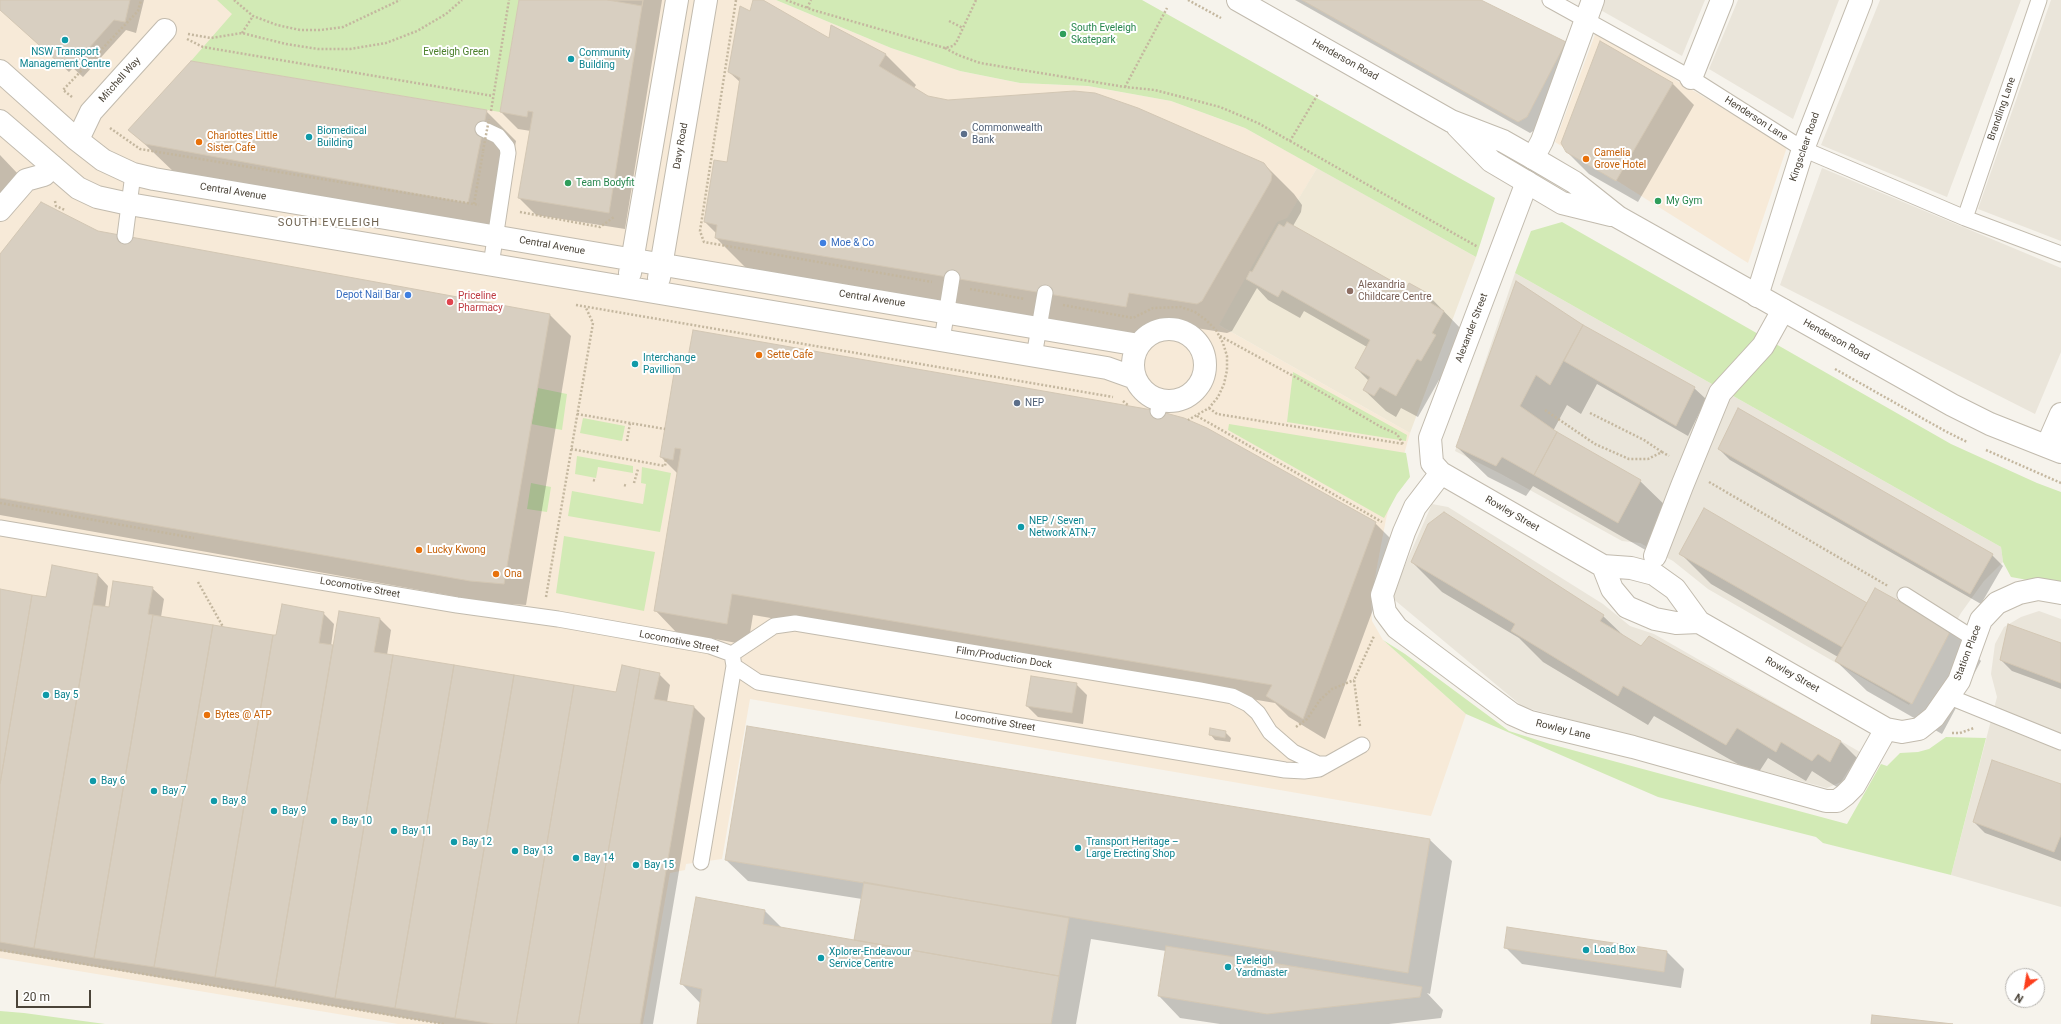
<!DOCTYPE html>
<meta charset="utf-8">
<style>
body{margin:0}
#map{position:relative;width:2061px;height:1024px;overflow:hidden;background:#f6f3ec;font-family:Roboto,sans-serif}
canvas{display:block}
.north{position:absolute;left:2005px;top:968px;width:40px;height:40px;box-sizing:border-box;background:#fff;border:1px solid #b7b4b0;border-radius:50%;rotate:211deg;font-size:11px;font-weight:700;line-height:16px;text-align:center;color:#4b4439}
.north::after{content:'';display:block;margin:auto;width:14px;height:18px;background:#fc3f1d;clip-path:polygon(50% 0,100% 100%,50% 72%,0 100%)}
.scale{position:absolute;left:16px;top:990px;width:75px;height:18px;box-sizing:border-box;border:2px solid #4b4439;border-top:0;padding-left:5px;font-size:12px;line-height:14px;white-space:nowrap;color:#4b4439;-webkit-text-stroke:3px #fff;paint-order:stroke}
</style>
<div id="map">
<canvas width="2061" height="1024"></canvas>
<div class="north">N</div>
<div class="scale">20 m</div>
</div>
<script>
const context = document.querySelector('canvas').getContext('2d');
context.lineJoin = 'round';
function fillPath(path, color) { context.fillStyle = color; context.fill(path, 'evenodd'); }
const poly = rows => new Path2D(rows.map(r => 'M' + r).join(''));
function strokePath(path, color, width, dash) { context.strokeStyle = color; context.lineWidth = width; context.lineCap = dash ? 'butt' : 'round'; context.setLineDash(dash || []); context.stroke(path); }
function label(font, color, halo, rows, align = 'center') {
  context.font = font + ' Roboto,sans-serif'; context.lineWidth = 4; context.setLineDash([]); context.textBaseline = 'middle'; context.strokeStyle = halo; context.fillStyle = color; for (const [text, x, y, turn = 0] of rows) {
    context.save(); context.translate(x, y); context.rotate((+turn || 0) * Math.PI / 180); context.textAlign = isNaN(turn) ? turn : align; if (halo) context.strokeText(text, 0, 0); context.fillText(text, 0, 0); context.restore();
  }
}
const residential = poly([
 [1600,0,1705,0,1682,56,1597,8],
 [1738,0,1839,0,1793,119,1709,69],
 [1880,0,2021,0,1947,197,1821,145],
 [2051,0,2061,0,2061,241,1978,209],
 [1822,168,2061,268,2061,352,2035,414,1780,285],
 [1515,273,2001,547,2003,562,1984,581,1961,613,1909,705,1708,589,1673,561,1640,543,1622,541,1501,474,1455,451],
 [1432,504,1448,507,1603,604,1630,626,1654,634,1860,752,1841,782,1827,788,1523,707,1391,597],
 [2039,611,2061,619,2061,907,1951,875,1997,697,1991,674,1995,644,2004,627,2021,617]
]);
const commercial = poly([
 [0,0,776,0,891,48,960,71,1020,83,1088,86,1171,101,1245,128,1317,168,1287,219,1219,325,1410,433,1386,519,1371,599,1372,621,1383,640,1466,714,1431,816,750,699,722,859,686,864,685,870,670,873,643,1024,398,1024,0,958],
 [1596,32,1787,147,1748,263,1555,142]
]);
const education = poly([
 [1317,168,1476,257,1410,433,1219,325,1277,222,1287,218]
]);
const green = poly([
 [217,0,519,0,500,112,191,61,232,14],
 [776,0,1142,0,1495,198,1476,257,1245,128,1171,101,1088,86,1020,83,960,71,891,48],
 [1562,222,1951,444,2037,483,2061,492,2061,586,2011,577,2003,562,2001,547,1515,273,1531,231],
 [1293,372,1407,435,1406,441,1287,422],
 [538,388,567,394,562,430,531,424],
 [583,418,625,426,622,441,580,433],
 [1229,424,1406,453,1410,477,1397,494,1384,518,1228,430],
 [577,456,633,466,633,473,598,467,596,478,575,474],
 [642,467,671,473,660,532,568,516,572,491,643,504,646,484,641,483],
 [531,483,551,487,547,512,527,509],
 [564,536,655,552,644,611,556,593],
 [1383,640,1405,654,1509,731,1550,744,1847,824,1881,764,1887,766,1900,753,1918,752,1929,749,1946,737,1986,738,1951,875,1823,843,1816,837,1658,797,1466,714],
 [0,1011,24,1013,105,1024,0,1024]
]);
const shadow = poly([
 [0,0,144,0,136,33,126,30,83,77,73,68,69,72,0,9],
 [520,0,662,0,625,229,536,215,519,198,531,131,518,129,501,112],
 [755,0,761,0,829,40,886,55,916,85,914,88,928,97,1264,164,1294,194,1302,205,1301,212,1293,226,1406,290,1410,284,1428,295,1465,333,1443,382,1439,380,1418,417,1401,408,1396,417,1386,411,1364,390,1369,381,1356,368,1367,347,1304,311,1300,318,1268,300,1257,288,1232,331,1227,333,1159,322,1156,337,746,268,716,238,717,234,705,222,727,163,740,82,729,72],
 [1295,0,1478,0,1565,43,1576,54,1538,128,1530,133],
 [1672,83,1694,105,1638,202,1589,174,1567,152],
 [486,111,516,141,498,233,176,174,130,130],
 [0,155,18,174,0,194],
 [97,232,550,315,571,336,526,605,492,603,0,515,0,255],
 [1517,283,1583,326,1694,388,1706,399,1688,436,1597,384,1581,414,1567,405,1553,431,1640,481,1671,511,1649,552,1533,486,1526,496,1488,477,1457,447],
 [677,362,1375,523,1397,545,1325,739,1289,717,1275,703,753,615,748,645,676,632,655,610,678,474,661,457],
 [1719,449,1992,555,2003,566,1981,604,1730,460],
 [1681,554,1867,605,1951,630,1981,661,1942,734,1867,691,1836,661,1838,657,1711,584],
 [1412,562,1603,616,1625,637,1641,647,1649,638,1841,742,1871,772,1843,791,1812,771,1806,781,1768,758,1757,775,1654,716,1648,725,1543,662,1519,638,1442,592],
 [97,574,108,586,105,608,110,609,152,588,164,599,161,617,277,636,323,613,334,624,331,646,334,646,380,619,391,630,387,655,617,693,659,674,670,685,667,702,694,707,705,718,653,1024,441,1024,0,951,0,590,47,598],
 [2061,644,2061,689,2012,671,2001,660],
 [1076,684,1087,695,1083,724,1038,717,1027,706],
 [1225,732,1231,738,1230,742,1215,740,1210,734],
 [2061,786,2061,861,1985,833,1974,822],
 [1430,840,1452,861,1430,994,1427,993,1443,1010,1441,1018,1389,1024,1220,1024,1180,1018,1159,996,1166,951,1091,939,1076,1024,699,1024,701,1004,681,983,765,911,782,928,854,941,862,899,748,881,726,860],
 [1508,928,1667,952,1684,969,1681,988,1522,964,1505,947]
]);
const building = poly([
 [0,0,130,0,125,22,114,20,72,67,62,58,58,62,0,10,0,0],
 [519,0,643,0,609,213,518,198,533,112,528,111,527,117,500,112,519,0],
 [608,0,643,0,642,6,608,0],
 [753,0,763,0,829,38,831,25,886,54,879,66,928,96,948,100,1074,91,1095,93,1138,108,1264,163,1272,174,1271,181,1202,301,1197,304,1129,293,1126,307,715,238,717,225,704,222,714,160,727,162,740,78,728,72,740,6,750,11,753,0],
 [1302,0,1481,0,1566,42,1527,117,1518,122,1302,0],
 [1600,41,1673,83,1616,181,1566,152,1561,143,1600,41],
 [191,61,487,110,468,203,145,144,128,130,191,61],
 [41,202,98,231,550,314,504,584,470,581,0,498,0,254,41,202],
 [1287,222,1406,289,1409,283,1429,294,1426,300,1444,311,1432,333,1436,335,1421,361,1417,359,1396,396,1380,387,1374,396,1363,390,1370,377,1355,368,1370,340,1282,290,1278,297,1246,279,1250,271,1252,272,1279,224,1284,227,1287,222],
 [1516,281,1583,325,1550,385,1536,375,1520,406,1557,432,1534,475,1502,457,1496,466,1456,447,1516,281],
 [1583,325,1695,387,1676,426,1564,361,1583,325],
 [693,330,1158,411,1184,418,1207,428,1376,522,1303,719,1266,696,1272,685,732,594,727,624,654,611,681,449,675,448,673,460,660,457,676,361,687,363,693,330],
 [1738,408,1993,554,1970,594,1718,449,1738,408],
 [1557,432,1641,480,1618,523,1534,475,1557,432],
 [1704,508,1867,603,1842,647,1679,554,1704,508],
 [1444,512,1604,615,1600,621,1641,646,1649,636,1841,741,1830,762,1818,754,1812,761,1781,742,1776,752,1737,728,1726,745,1623,686,1618,696,1511,631,1515,624,1411,562,1428,524,1444,512],
 [52,565,98,574,34,948,0,942,0,784,32,595,46,597,52,565],
 [113,581,153,587,148,614,153,615,94,958,34,948,93,605,109,607,113,581],
 [1875,588,1951,630,1912,704,1835,661,1875,588],
 [0,589,32,595,0,784,0,589],
 [282,604,324,612,319,643,333,645,275,987,215,977,273,635,276,635,282,604],
 [339,611,380,618,374,652,393,655,335,998,275,987,339,611],
 [153,615,213,625,154,967,94,958,153,615],
 [2008,624,2061,643,2061,683,2000,660,2008,624],
 [213,625,273,635,215,977,154,967,213,625],
 [393,655,454,665,395,1008,335,998,393,655],
 [454,665,514,675,455,1018,395,1008,454,665],
 [622,665,640,669,578,1024,516,1024,574,685,616,692,622,665],
 [640,669,660,673,654,699,694,706,640,1024,578,1024,640,669],
 [514,675,574,685,516,1024,494,1024,455,1018,514,675],
 [1031,676,1077,683,1072,713,1026,706,1031,676],
 [747,726,1430,839,1408,973,725,860,747,726],
 [1210,728,1226,731,1225,738,1209,735,1210,728],
 [1992,760,2061,784,2061,835,2054,852,1973,822,1992,760],
 [864,882,1069,918,1059,976,854,940,864,882],
 [696,897,765,910,763,924,1059,976,1051,1024,697,1024,702,989,680,984,696,897],
 [1507,927,1667,951,1664,972,1504,948,1507,927],
 [1166,946,1422,987,1420,997,1267,1014,1158,996,1166,946],
 [1872,1015,1953,1024,1871,1024,1872,1015]
]);
const path = poly([
 [234,0,253,16,277,25,300,30,321,30,343,27,400,0],
 [736,0,700,231,704,242,932,282],
 [786,0,813,10,945,48,953,46,956,43,976,0],
 [1188,0,1221,18],
 [807,8,811,0],
 [949,21,963,28],
 [242,33,253,16],
 [188,34,211,38,242,33,286,44,318,49,350,49,386,43,417,31,446,14,462,0],
 [187,39,203,47,493,96],
 [945,48,958,55,980,63,1125,87,1155,90,1220,107,1258,123,1290,141,1318,94],
 [1125,87,1167,8],
 [72,97,63,90,138,11,141,0],
 [491,111,509,0],
 [110,128,140,149,479,205],
 [1290,141,1478,247],
 [55,201,56,206,65,210],
 [474,204,483,152],
 [520,212,600,227,614,217],
 [970,289,1025,299],
 [576,305,1113,397],
 [1063,305,1133,318,1153,308,1181,307,1195,312,1206,320,1216,330,1223,343,1227,356,1227,370,1224,384,1218,397,1209,408,1188,420],
 [1220,336,1297,378,1381,427,1397,434,1403,444],
 [1835,369,1945,431,1967,442],
 [1123,401,1129,406],
 [1209,408,1217,414,1404,444],
 [1545,410,1595,444,1629,459,1648,459,1662,452,1669,456],
 [1590,413,1644,440,1662,452],
 [577,414,665,429],
 [1197,416,1382,522],
 [627,441,630,423],
 [571,449,665,466,666,458],
 [1986,450,2061,483],
 [593,480,596,481],
 [1709,482,1888,586],
 [634,483,638,469],
 [624,485,627,486],
 [0,503,194,538],
 [198,582,223,627],
 [546,597,593,323,586,308],
 [1360,726,1354,680,1374,636],
 [1296,727,1307,719,1320,700,1332,689,1354,680],
 [1952,733,1960,733,1974,728],
 [0,950,444,1024]
]);
const service = poly([
 [1550,0,1691,78,1803,149,1965,218,2061,254],
 [483,129,498,136,507,147,508,153,491,265],
 [1965,218,2039,0],
 [125,236,133,174],
 [942,340,952,278],
 [1034,356,1045,293],
 [1158,411,1161,399],
 [0,528,457,605,558,619,710,646,732,654,734,666,758,682,1285,770,1304,771,1319,769,1362,745],
 [1905,595,1973,638],
 [732,654,774,626,795,623,1200,690,1232,696,1248,704,1258,713,1270,732,1293,752,1318,764,1327,764],
 [1950,697,2061,742],
 [701,862,734,666]
]);
const pedestrian = poly([
 [81,133,91,112,165,30],
 [0,210,26,180,44,175,52,166],
 [1655,556,1682,486,1720,393,1763,346,1783,310]
]);
const minor = poly([
 [0,71,76,139,103,160,133,174,154,179,1139,345],
 [1691,78,1722,0],
 [0,121,78,188,97,197,129,204,1107,368,1135,378],
 [1533,158,1542,141,1593,0],
 [1527,182,1430,438,1432,463,1441,473,1603,566,1631,568,1654,574,1675,589,1699,622,1886,729,1902,732,1919,729,1934,717,1959,681,1981,620,1997,603,2019,593,2038,589,2061,593],
 [630,273,677,0],
 [659,278,706,0],
 [1757,296,1803,149,1861,0],
 '1133 365a36 36 0 1 1 72 0a36 36 0 1 1-72 0Z',
 [2047,446,2061,414],
 [1441,473,1415,507,1404,532,1382,595,1385,612,1397,628,1512,714,1530,722,1633,747,1826,801,1837,801,1845,795,1854,786,1886,729],
 [1603,566,1612,589,1627,607,1655,619,1676,623,1699,622]
]);
const tertiary = poly([
 [1238,0,1451,121,1503,141,1533,158,1574,182,1618,217,1952,405,1990,424,2061,452],
 [1457,126,1491,161,1562,203,1611,215]
]);
const pathBridge = poly([
 [483,151,489,119]
]);
const markers = [
 [1063,34,4,"#2e9e5b"],
 [65,40,4,"#0f9aa8"],
 [571,59,4,"#0f9aa8"],
 [964,134,4,"#5c6f8a"],
 [309,137,4,"#0f9aa8"],
 [199,142,4,"#e8710a"],
 [1586,159,4,"#e8710a"],
 [568,183,4,"#2e9e5b"],
 [1658,201,4,"#2e9e5b"],
 [823,243,4,"#3f7fe0"],
 [1350,291,4,"#8d6e63"],
 [408,295,4,"#3f7fe0"],
 [450,302,4,"#e0444e"],
 [759,355,4,"#e8710a"],
 [635,364,4,"#0f9aa8"],
 [1017,403,4,"#5c6f8a"],
 [1021,527,4,"#0f9aa8"],
 [419,550,4,"#e8710a"],
 [496,574,4,"#e8710a"],
 [46,695,4,"#0f9aa8"],
 [207,715,4,"#e8710a"],
 [93,781,4,"#0f9aa8"],
 [154,791,4,"#0f9aa8"],
 [214,801,4,"#0f9aa8"],
 [274,811,4,"#0f9aa8"],
 [334,821,4,"#0f9aa8"],
 [394,831,4,"#0f9aa8"],
 [454,842,4,"#0f9aa8"],
 [1078,848,4,"#0f9aa8"],
 [515,851,4,"#0f9aa8"],
 [576,858,4,"#0f9aa8"],
 [636,865,4,"#0f9aa8"],
 [1586,950,4,"#0f9aa8"],
 [821,958,4,"#0f9aa8"],
 [1228,967,4,"#0f9aa8"]
];
const leisureNames = [
 ["South Eveleigh",1071,28],
 ["Skatepark",1071,40],
 ["Team Bodyfit",576,183],
 ["My Gym",1666,201]
];
const cultureNames = [
 ["NSW Transport",65,52,"center"],
 ["Management Centre",65,64,"center"],
 ["Community",579,53],
 ["Building",579,65],
 ["Biomedical",317,131],
 ["Building",317,143],
 ["Interchange",643,358],
 ["Pavillion",643,370],
 ["NEP / Seven",1029,521],
 ["Network ATN-7",1029,533],
 ["Bay 5",54,695],
 ["Bay 6",101,781],
 ["Bay 7",162,791],
 ["Bay 8",222,801],
 ["Bay 9",282,811],
 ["Bay 10",342,821],
 ["Bay 11",402,831],
 ["Bay 12",462,842],
 ["Transport Heritage –",1086,842],
 ["Large Erecting Shop",1086,854],
 ["Bay 13",523,851],
 ["Bay 14",584,858],
 ["Bay 15",644,865],
 ["Load Box",1594,950],
 ["Xplorer-Endeavour",829,952],
 ["Service Centre",829,964],
 ["Eveleigh",1236,961],
 ["Yardmaster",1236,973]
];
const parkNames = [
 ["Eveleigh Green",456,52]
];
const streetNames = [
 ["Henderson Road",1345,60,29],
 ["Mitchell Way",120,80,-48],
 ["Brandling Lane",2002,109,-71],
 ["Henderson Lane",1756,119,33],
 ["Davy Road",681,146,-80],
 ["Kingsclear Road",1805,147,-71],
 ["Central Avenue",233,192,9],
 ["Central Avenue",552,246,10],
 ["Central Avenue",872,299,9],
 ["Alexander Street",1472,328,-69],
 ["Henderson Road",1836,340,29],
 ["Rowley Street",1512,514,30],
 ["Locomotive Street",360,588,10],
 ["Locomotive Street",679,642,11],
 ["Station Place",1968,653,-69],
 ["Film/Production Dock",1004,658,9],
 ["Rowley Street",1792,675,30],
 ["Locomotive Street",995,722,9],
 ["Rowley Lane",1563,730,14]
];
const serviceNames = [
 ["Commonwealth",972,128],
 ["Bank",972,140],
 ["NEP",1025,403]
];
const foodNames = [
 ["Charlottes Little",207,136],
 ["Sister Cafe",207,148],
 ["Camelia",1594,153],
 ["Grove Hotel",1594,165],
 ["Sette Cafe",767,355],
 ["Lucky Kwong",427,550],
 ["Ona",504,574],
 ["Bytes @ ATP",215,715]
];
const shopNames = [
 ["Moe & Co",831,243],
 ["Depot Nail Bar",400,295,"right"]
];
const educationNames = [
 ["Alexandria",1358,285],
 ["Childcare Centre",1358,297]
];
const healthNames = [
 ["Priceline",458,296],
 ["Pharmacy",458,308]
];
const neighbourhoodNames = [
 ["SOUTH EVELEIGH",329,223]
];
fillPath(residential, '#eae5da');
fillPath(commercial, '#f7ead8');
fillPath(education, '#efe8d6');
fillPath(green, '#d2eab5');
fillPath(shadow, '#0003');
fillPath(building, '#d8cfc1');
strokePath(building, '#d3c7b4', 1);
strokePath(service, '#c2bbae', 17);
strokePath(pedestrian, '#c2bbae', 24);
strokePath(minor, '#c2bbae', 24);
strokePath(tertiary, '#c2bbae', 24);
strokePath(path, '#c4b79f', 2.5, [2, 2]);
strokePath(service, '#fff', 15);
strokePath(pedestrian, '#fff', 22);
strokePath(minor, '#fff', 22);
strokePath(tertiary, '#fff', 22);
strokePath(pathBridge, '#c4b79f', 2.5, [2, 2]);
for (const [x, y, r, color] of markers) { const dot = new Path2D(); dot.arc(x, y, r, 0, 2 * Math.PI); context.fillStyle = color; context.fill(dot); strokePath(dot, '#fff', 1.5); }
label('10px', '#27864d', '#fff', leisureNames, 'left');
label('10px', '#0d838f', '#fff', cultureNames, 'left');
label('10px', '#4a7f2a', '#fff', parkNames);
label('10px', '#4b4439', '#fff', streetNames);
label('10px', '#4e5e75', '#fff', serviceNames, 'left');
label('10px', '#c56008', '#fff', foodNames, 'left');
label('10px', '#366cbe', '#fff', shopNames, 'left');
label('10px', '#785e54', '#fff', educationNames, 'left');
label('10px', '#be3a42', '#fff', healthNames, 'left');
context.letterSpacing = '1px';
label('11px', '#6e6250', '#fff', neighbourhoodNames);
context.letterSpacing = '0px';
</script>
